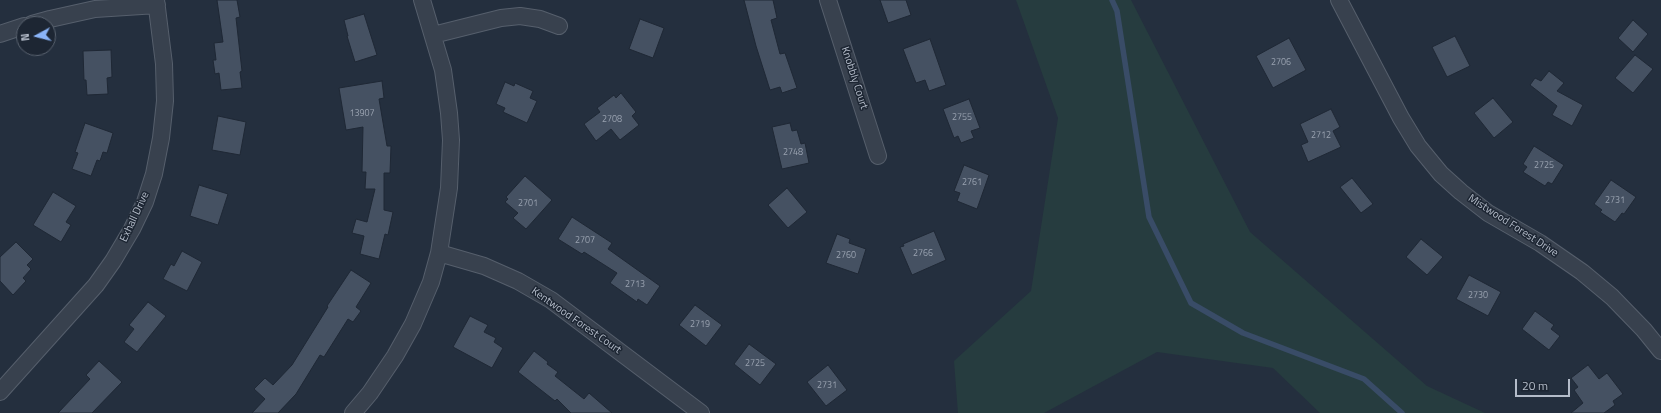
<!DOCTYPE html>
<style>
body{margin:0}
#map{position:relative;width:1661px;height:413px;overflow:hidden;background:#242f3e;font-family:"Titillium Web",sans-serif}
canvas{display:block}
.north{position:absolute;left:16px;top:16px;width:40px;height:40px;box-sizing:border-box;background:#1d2633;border:1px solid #59626f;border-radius:50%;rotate:263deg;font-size:11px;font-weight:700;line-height:16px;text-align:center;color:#b4bcc9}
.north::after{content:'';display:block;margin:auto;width:14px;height:18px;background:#8ab4f8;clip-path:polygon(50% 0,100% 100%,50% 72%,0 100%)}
.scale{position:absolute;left:1515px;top:379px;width:55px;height:18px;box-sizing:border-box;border:2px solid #b4bcc9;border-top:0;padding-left:5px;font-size:12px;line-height:14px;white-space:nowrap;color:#b4bcc9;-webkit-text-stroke:3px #1d2633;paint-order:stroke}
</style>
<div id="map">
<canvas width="1661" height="413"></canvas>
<div class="north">N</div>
<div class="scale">20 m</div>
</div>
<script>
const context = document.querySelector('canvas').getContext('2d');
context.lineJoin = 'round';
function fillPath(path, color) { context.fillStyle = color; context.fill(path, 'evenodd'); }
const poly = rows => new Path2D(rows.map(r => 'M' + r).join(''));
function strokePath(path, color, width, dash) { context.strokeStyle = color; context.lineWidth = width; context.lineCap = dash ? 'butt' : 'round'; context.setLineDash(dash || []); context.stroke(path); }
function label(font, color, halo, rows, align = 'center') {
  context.font = font + ' "Titillium Web",sans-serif'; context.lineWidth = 3; context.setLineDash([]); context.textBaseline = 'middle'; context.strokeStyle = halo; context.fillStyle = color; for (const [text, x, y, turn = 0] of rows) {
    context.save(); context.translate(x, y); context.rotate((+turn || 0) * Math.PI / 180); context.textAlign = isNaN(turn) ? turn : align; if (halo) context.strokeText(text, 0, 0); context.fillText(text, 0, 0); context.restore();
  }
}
const green = poly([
 [1016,0,1131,0,1250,232,1427,386,1485,413,1320,413,1273,368,1157,352,1044,413,958,413,954,361,1031,291,1058,118]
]);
const stream = poly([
 [1112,0,1117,11,1149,217,1191,303,1243,333,1364,379,1402,413]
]);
const building = poly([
 [217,0,237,0,240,17,236,18,242,71,240,72,242,88,221,90,219,73,215,74,213,60,216,60,214,43,223,42,217,0],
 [744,0,773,0,777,18,771,20,780,54,785,53,797,88,782,93,780,87,770,90,756,46,744,0],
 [880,0,906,0,911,15,888,23,880,0],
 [364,14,377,55,355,62,347,36,348,36,344,20,364,14],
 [640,19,664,28,653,58,629,49,640,19],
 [1633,20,1648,34,1633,52,1618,38,1633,20],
 [1455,36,1470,66,1447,77,1432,47,1455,36],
 [1289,38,1306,70,1273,88,1256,56,1289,38],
 [930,39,946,85,929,91,925,80,916,83,903,49,930,39],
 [111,50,112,77,107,78,108,94,87,95,86,80,84,80,83,51,111,50],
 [1635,55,1653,69,1633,93,1615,78,1635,55],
 [1549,71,1564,83,1557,91,1583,105,1572,126,1552,115,1557,106,1530,85,1535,78,1541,81,1549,71],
 [382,81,384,98,379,99,387,146,391,146,390,173,384,173,384,210,393,212,388,235,385,234,379,259,360,254,364,236,352,233,356,219,367,222,375,189,365,189,366,172,362,172,363,127,346,130,339,88,382,81],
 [505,82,514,86,515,83,533,91,530,98,537,101,527,123,503,112,505,108,496,104,505,82],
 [621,93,636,112,632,116,639,125,620,140,611,129,596,141,584,124,600,112,597,108,614,95,616,98,621,93],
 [1493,98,1513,122,1494,138,1474,113,1493,98],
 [969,99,980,128,971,131,974,138,961,143,958,136,954,138,943,109,969,99],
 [1331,109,1340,127,1333,131,1341,147,1308,162,1301,145,1308,142,1300,124,1331,109],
 [218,116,246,122,240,155,212,150,218,116],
 [85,123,113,133,107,153,103,152,100,161,97,160,91,176,72,169,78,153,75,152,85,123],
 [790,123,792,131,797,130,801,144,805,143,809,163,782,169,772,127,790,123],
 [1534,146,1564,165,1552,184,1548,182,1545,186,1523,172,1527,167,1523,164,1534,146],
 [964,165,989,175,977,209,957,201,960,193,954,191,964,165],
 [525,176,552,200,526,229,513,218,518,213,505,202,508,199,506,197,525,176],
 [1352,178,1373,204,1361,213,1340,187,1352,178],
 [1611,180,1636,197,1624,214,1622,213,1615,222,1600,212,1602,210,1594,204,1611,180],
 [199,185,228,194,218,225,190,216,199,185],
 [787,188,807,212,788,228,768,205,787,188],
 [53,192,76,206,66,222,71,225,61,242,33,225,53,192],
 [572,217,612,243,608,249,660,286,647,305,638,299,637,302,610,283,617,273,584,252,582,254,558,239,572,217],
 [934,231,946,260,912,275,900,247,904,246,903,244,934,231],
 [837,234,850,239,849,243,866,249,858,274,826,263,837,234],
 [1421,239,1443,257,1427,275,1406,257,1421,239],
 [16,242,33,259,27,265,31,269,23,278,26,281,13,295,0,281,0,257,16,242],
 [182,251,202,262,187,291,163,279,171,264,174,266,182,251],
 [351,270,371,283,356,307,361,311,353,322,348,319,324,357,320,355,296,394,278,413,252,413,265,399,254,389,265,378,273,385,292,365,328,307,327,306,351,270],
 [1469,275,1501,292,1488,316,1456,299,1469,275],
 [148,302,166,316,137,352,124,342,134,329,129,325,148,302],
 [695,305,722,325,706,346,679,325,695,305],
 [1535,311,1554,325,1551,329,1560,336,1549,350,1522,329,1535,311],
 [470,316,488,325,484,332,496,338,494,342,503,348,492,368,453,347,470,316],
 [749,344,776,364,760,385,734,364,749,344],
 [534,351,548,362,547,364,558,372,555,376,584,399,589,393,612,413,571,413,557,399,555,401,518,372,534,351],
 [99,361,122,382,92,413,58,413,90,379,86,375,99,361],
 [828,365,847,390,826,406,807,382,828,365],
 [1588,365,1599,379,1607,373,1623,394,1613,401,1615,405,1604,413,1571,413,1583,403,1574,390,1578,387,1571,378,1588,365]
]);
const street = poly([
 [828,0,878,156],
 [1339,0,1401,118,1418,146,1441,174,1461,192,1488,213,1540,243,1582,272,1612,297,1644,330,1661,351],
 [32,24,50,19,95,9,157,5],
 [0,34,24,26],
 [433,35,501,18,520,16,540,19,559,26],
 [439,253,484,266,518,281,551,300,701,413],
 [0,392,96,285,113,261,132,229,145,202,154,174,161,138,165,101,164,64,156,0],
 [353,413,370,393,395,356,413,324,431,282,439,253,449,188,451,140,449,113,443,70,422,0]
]);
const numberNames = [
 ["2706",1281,63],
 ["13907",362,114],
 ["2755",962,118],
 ["2708",612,120],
 ["2712",1321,136],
 ["2748",793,153],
 ["2725",1544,166],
 ["2761",972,183],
 ["2731",1615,201],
 ["2701",528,204],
 ["2707",585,241],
 ["2766",923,254],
 ["2760",846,256],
 ["2713",635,285],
 ["2730",1478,296],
 ["2719",700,325],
 ["2725",755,364],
 ["2731",827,386]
];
const streetNames = [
 ["Knobbly Court",854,78,72],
 ["Exhall Drive",135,217,-65],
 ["Mistwood Forest Drive",1513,226,33],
 ["Kentwood Forest Court",576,321,35]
];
fillPath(green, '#263c3f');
strokePath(stream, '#394c67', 5.5);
fillPath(building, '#455162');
strokePath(building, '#1f2835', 1);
strokePath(street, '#565f6c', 18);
strokePath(street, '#38414e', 16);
label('9px', '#98a1af', null, numberNames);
label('11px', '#b4bcc9', '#1d2633', streetNames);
</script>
